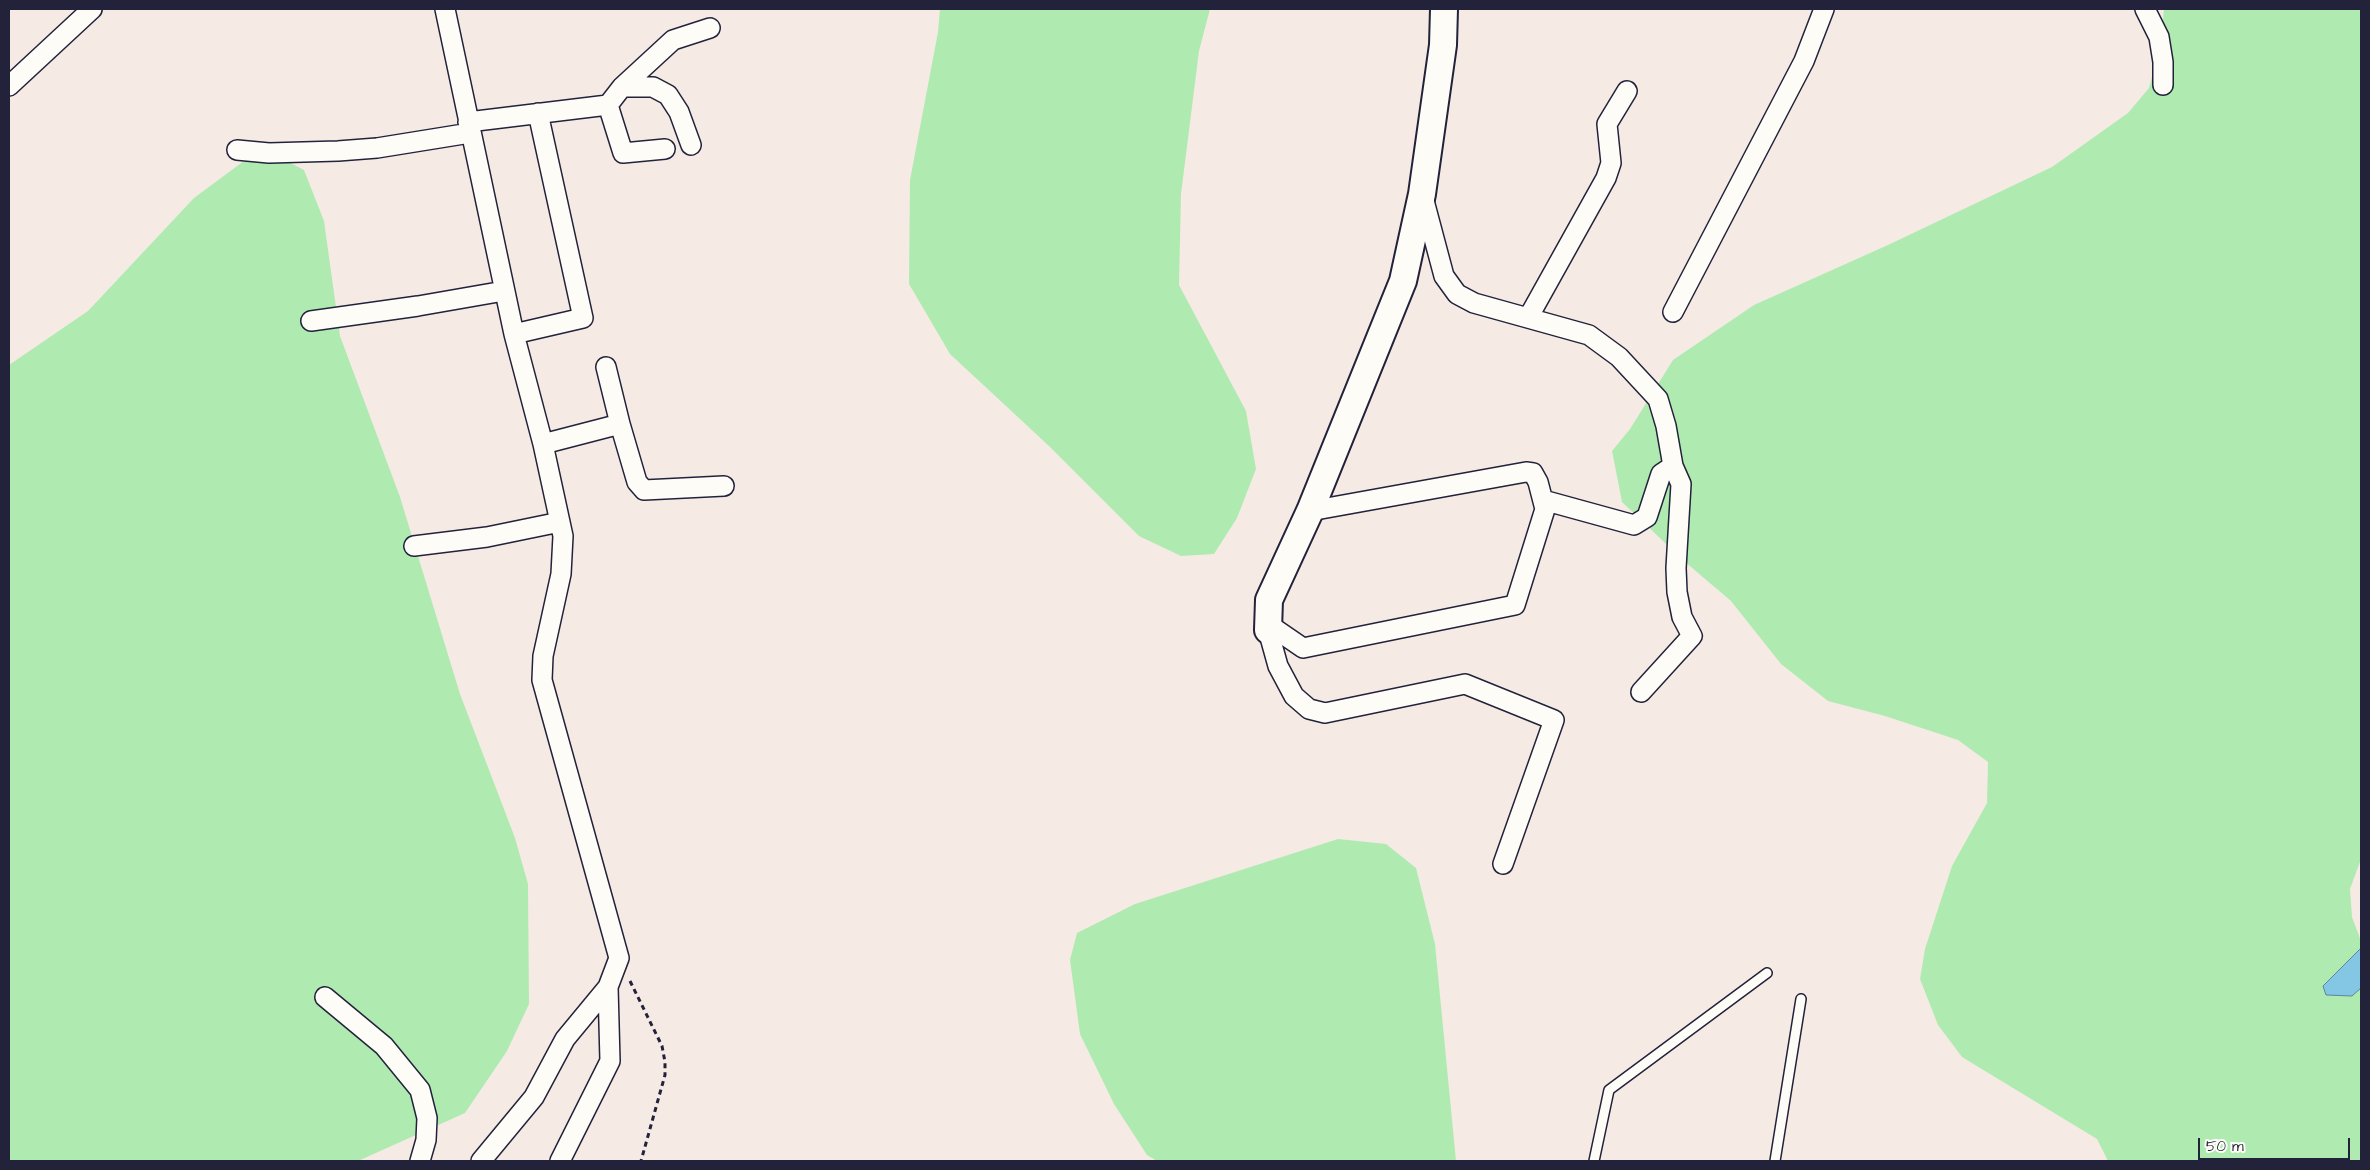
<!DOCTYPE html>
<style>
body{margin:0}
#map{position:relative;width:2370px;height:1170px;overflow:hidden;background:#f6eae4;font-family:"Architects Daughter",sans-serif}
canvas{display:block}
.frame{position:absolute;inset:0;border:10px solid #22223b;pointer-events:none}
.scale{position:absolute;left:2198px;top:1138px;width:152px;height:22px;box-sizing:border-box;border:2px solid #22223b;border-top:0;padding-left:6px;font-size:15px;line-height:18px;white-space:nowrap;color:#22223b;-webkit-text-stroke:4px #fdfcf7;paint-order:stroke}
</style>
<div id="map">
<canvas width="2370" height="1170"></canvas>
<div class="frame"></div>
<div class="scale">50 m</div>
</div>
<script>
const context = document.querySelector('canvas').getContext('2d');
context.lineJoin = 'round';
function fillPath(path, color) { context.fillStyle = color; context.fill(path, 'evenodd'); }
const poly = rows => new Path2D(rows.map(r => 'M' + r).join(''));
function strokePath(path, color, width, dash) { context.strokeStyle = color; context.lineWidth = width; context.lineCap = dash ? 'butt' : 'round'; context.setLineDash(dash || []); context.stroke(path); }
const green = poly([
 [940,9,1210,9,1199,51,1181,194,1179,285,1246,411,1256,469,1237,518,1214,554,1181,556,1139,536,1049,446,950,354,909,284,910,180,938,32],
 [2164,9,2361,9,2361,859,2350,889,2352,917,2361,941,2361,1161,2108,1161,2097,1139,1962,1057,1938,1025,1920,979,1925,949,1952,866,1987,803,1988,762,1958,740,1885,716,1828,701,1781,664,1731,601,1684,561,1622,502,1612,451,1630,429,1673,360,1754,305,1888,245,2052,167,2128,113,2149,88,2161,42],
 [252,155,277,156,304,170,324,221,340,336,400,497,460,694,515,838,528,884,529,1004,507,1051,465,1113,358,1161,9,1161,9,365,88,311,194,198],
 [1338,839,1386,844,1416,868,1435,944,1456,1161,1157,1161,1147,1155,1114,1104,1080,1034,1070,960,1077,933,1135,904]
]);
const water = poly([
 [2361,948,2361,988,2352,996,2326,995,2323,986,2361,948]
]);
const path = poly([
 [630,981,662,1046,665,1062,665,1075,641,1161]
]);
const lane = poly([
 [1594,1161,1609,1090,1767,973],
 [1775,1161,1801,999]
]);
const street = poly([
 [445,9,514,334,543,444,563,536,561,574,543,656,542,680,619,958,608,987,565,1039,534,1097,481,1161],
 [2145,9,2159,37,2163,62,2163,85],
 [9,86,92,9],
 [622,87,653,87,668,95,679,112,691,145],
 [608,105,623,153,665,149],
 [468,122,608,105,622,87,673,40,710,28],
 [237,150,269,153,338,151,377,148,470,133],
 [1423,197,1444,276,1457,294,1474,303,1589,335,1619,357,1658,399,1666,426,1673,466],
 [1673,312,1804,61,1824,9],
 [1528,318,1606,178,1611,163,1607,124,1627,91],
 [311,321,418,306,504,291],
 [514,334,583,318,538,113],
 [606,367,620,424],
 [543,444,620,424,637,482,644,490,724,486],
 [1543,500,1634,525,1647,517,1661,474,1673,466,1681,484,1676,568,1677,592,1682,617,1692,636,1641,692],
 [414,546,487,537,560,522],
 [1268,624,1303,648,1515,605,1545,509,1538,482,1533,473,1526,472,1310,511],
 [1268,630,1278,666,1294,696,1309,709,1325,713,1465,684,1554,720,1503,864],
 [325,997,384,1046,420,1090,427,1118,426,1140,420,1161],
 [560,1161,610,1061,608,987]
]);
const secondary = poly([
 [1268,630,1269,600,1310,511,1403,281,1422,194,1443,45,1444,9]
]);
fillPath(green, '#afebb1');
fillPath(water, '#84c7e5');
strokePath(water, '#5d85a1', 1);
strokePath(lane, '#22223b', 12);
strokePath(street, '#22223b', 22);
strokePath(secondary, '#22223b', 30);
strokePath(path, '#22223b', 3, [5, 4]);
strokePath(lane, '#fdfcf7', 9);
strokePath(street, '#fdfcf7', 19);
strokePath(secondary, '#fdfcf7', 26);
</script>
